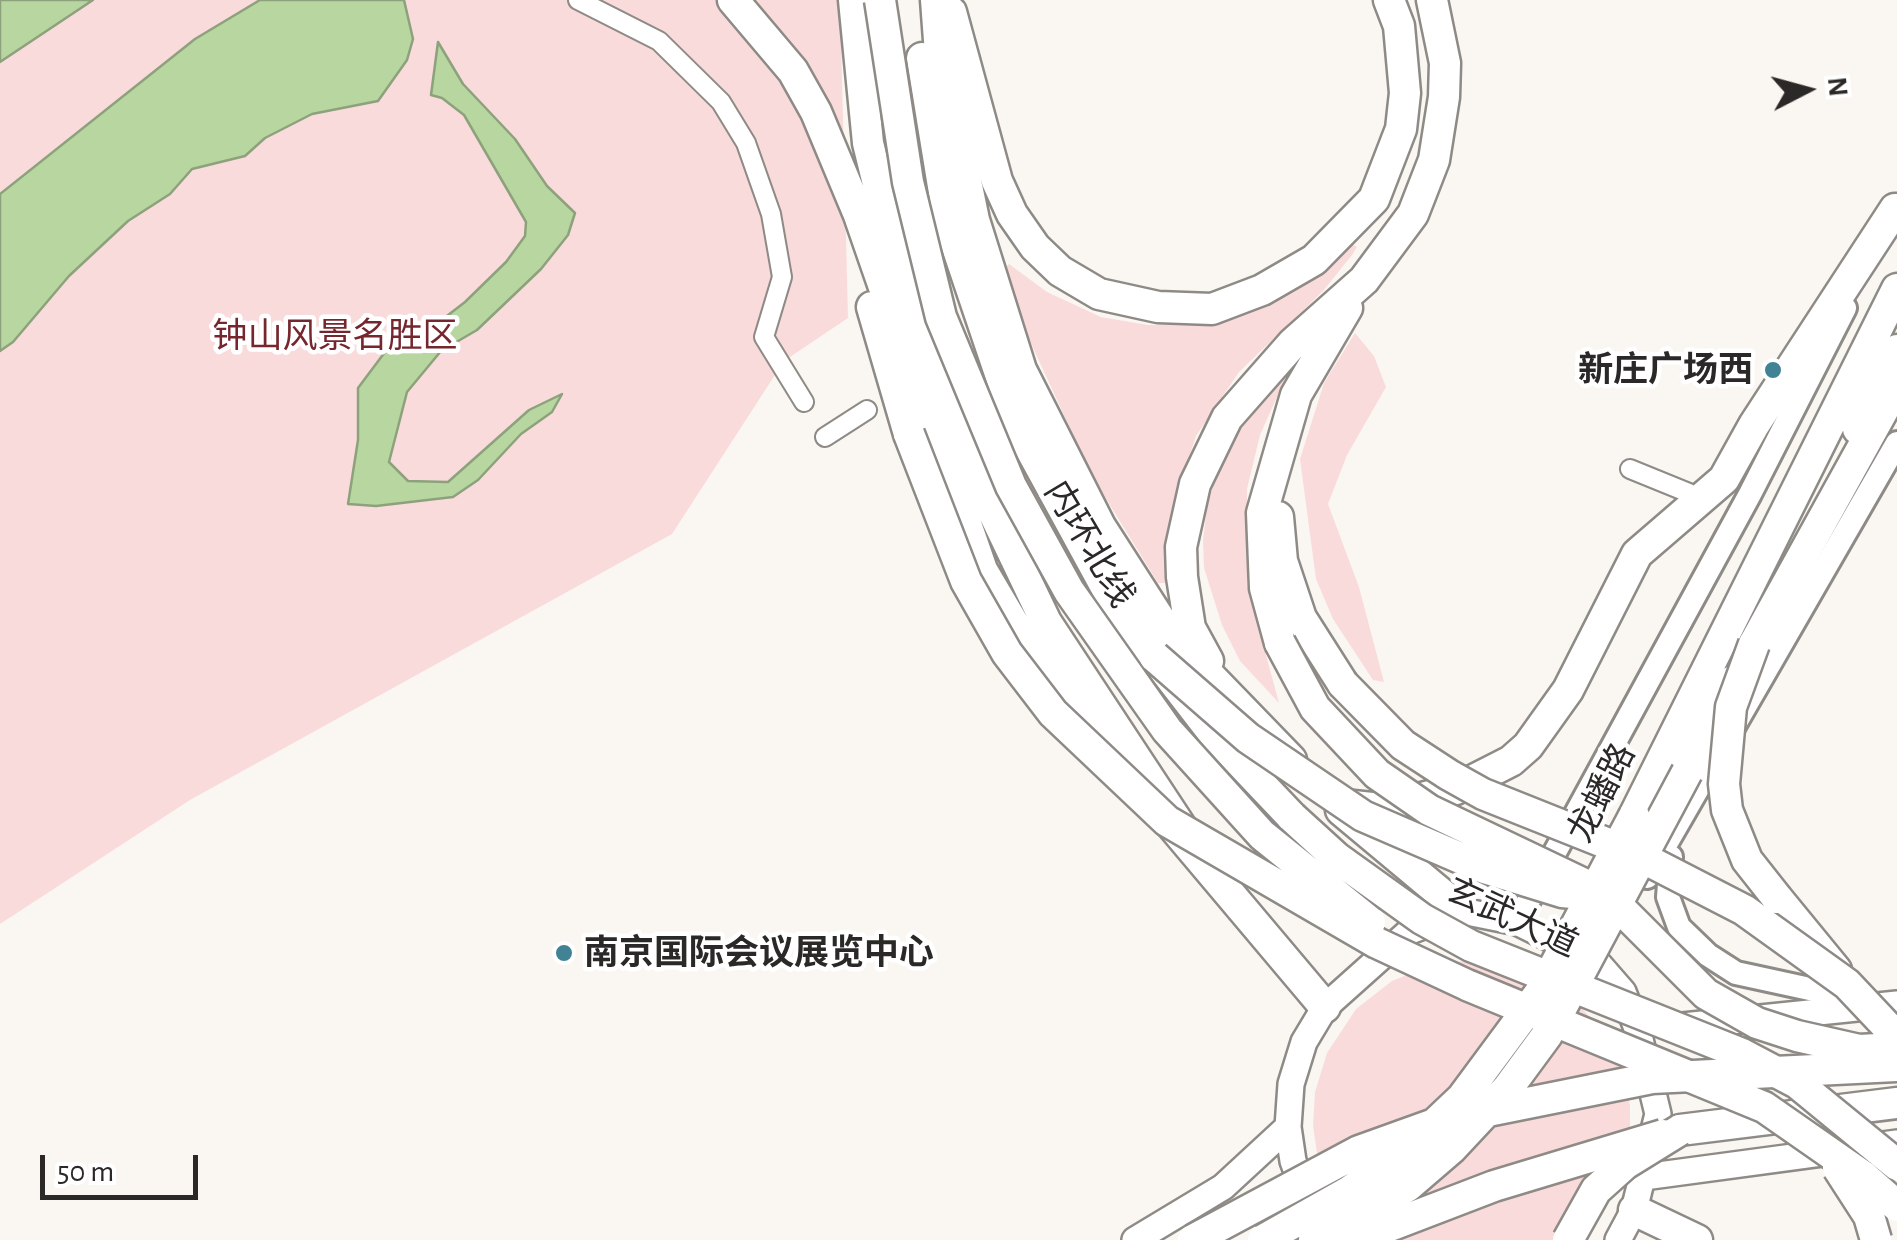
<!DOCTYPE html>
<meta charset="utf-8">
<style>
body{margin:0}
#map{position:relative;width:1897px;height:1240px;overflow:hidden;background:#faf6f2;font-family:"Alegreya Sans",sans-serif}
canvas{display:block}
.north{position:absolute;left:1757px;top:40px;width:100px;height:100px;-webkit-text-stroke:8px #fff;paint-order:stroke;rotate:84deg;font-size:28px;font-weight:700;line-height:40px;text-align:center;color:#2a2927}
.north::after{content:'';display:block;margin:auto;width:35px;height:45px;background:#2a2927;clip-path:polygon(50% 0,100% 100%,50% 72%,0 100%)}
.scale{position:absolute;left:40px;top:1155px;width:158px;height:45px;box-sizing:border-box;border:5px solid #2a2927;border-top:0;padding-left:12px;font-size:30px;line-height:35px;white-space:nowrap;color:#2a2927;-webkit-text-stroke:8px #fff;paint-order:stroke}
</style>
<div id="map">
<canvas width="1897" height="1240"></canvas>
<div class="north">N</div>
<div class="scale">50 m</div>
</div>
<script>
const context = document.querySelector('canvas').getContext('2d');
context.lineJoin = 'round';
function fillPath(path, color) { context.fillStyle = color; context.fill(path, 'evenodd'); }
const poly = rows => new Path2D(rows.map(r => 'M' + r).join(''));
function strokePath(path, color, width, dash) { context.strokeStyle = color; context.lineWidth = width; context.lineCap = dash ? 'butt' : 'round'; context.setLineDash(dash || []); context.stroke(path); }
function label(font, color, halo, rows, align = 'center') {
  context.font = font + ' "Alegreya Sans","Noto Sans SC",sans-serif'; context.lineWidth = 9; context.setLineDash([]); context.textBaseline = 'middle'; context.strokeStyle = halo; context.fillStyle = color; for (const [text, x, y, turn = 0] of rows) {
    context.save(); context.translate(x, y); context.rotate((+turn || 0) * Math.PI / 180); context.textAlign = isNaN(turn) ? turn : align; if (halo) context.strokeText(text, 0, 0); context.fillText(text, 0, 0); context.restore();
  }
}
const green = poly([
 [0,0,840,0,848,318,784,361,672,534,190,800,0,924],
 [1347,241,1357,247,1352,255,1323,291,1239,372,1196,436,1175,500,1169,583,1158,583,1092,476,1023,326,1003,269,1009,264,1047,292,1101,317,1148,325,1197,324,1285,295,1313,277],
 [1355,333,1374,356,1386,387,1347,455,1328,504,1359,587,1384,682,1373,680,1333,619,1316,579,1300,459,1324,383],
 [1298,357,1300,364,1280,390,1260,435,1247,489,1247,585,1279,703,1240,661,1222,625,1204,568,1203,541,1207,505,1222,460,1246,416],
 [1486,960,1568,992,1611,1042,1624,1074,1630,1106,1630,1133,1613,1193,1574,1240,1370,1240,1353,1225,1318,1160,1313,1126,1315,1092,1327,1053,1356,1009,1392,981,1437,963]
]);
const water = poly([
 [0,0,93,0,0,62,0,0],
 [260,0,404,0,413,39,407,60,378,101,312,114,265,138,245,156,192,169,170,194,128,221,69,276,13,342,0,351,0,194,195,39,260,0],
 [438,42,463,84,515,139,547,186,575,213,568,235,541,269,477,330,441,351,407,392,389,462,408,481,448,482,529,410,562,394,552,412,521,434,478,480,453,497,376,506,348,504,358,440,358,388,391,344,430,329,465,302,506,262,525,236,526,222,464,115,442,98,431,95,438,42]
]);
const minor = poly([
 [578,0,659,41,721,102,746,143,771,214,782,277,764,337,804,402],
 [825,437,867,410],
 [1630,469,1689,493]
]);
const tertiary = poly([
 [1671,857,1668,897,1679,927,1708,955,1736,973,1865,1001],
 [1647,877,1897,443],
 [1517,922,1750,494,1845,308]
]);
const secondary = poly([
 [1673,1027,1897,1004],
 [1644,1177,1897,1143],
 [1329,1225,1308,1201,1293,1161,1288,1127,1291,1084,1304,1042,1325,1007,1410,931,1462,911,1517,922,1596,961,1623,992,1638,1031,1658,1114,1634,1210,1618,1240],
 [1135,1240,1223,1187,1288,1127]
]);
const primary = poly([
 [1858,429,1897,350],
 [1687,772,1733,681],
 [1634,816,1897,289]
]);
const trunk = poly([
 [733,0,793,71,816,112,859,215,982,570,1022,638,1132,775],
 [854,0,868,143,890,233,969,461,1046,622,1181,827],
 [936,0,940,54,974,220,1021,370,1100,526,1170,635,1291,760],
 [951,12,997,181,1012,214,1035,247,1060,271,1099,294,1158,307,1212,309,1262,290,1314,260,1374,199,1401,129,1405,93,1399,26,1389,0],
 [922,58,949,223,1017,424,1119,611,1217,738,1292,817],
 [872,307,909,434],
 [1278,517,1282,561,1301,618,1343,684],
 [1280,643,1265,588,1262,513,1296,395,1347,308],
 [1754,644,1897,385],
 [1208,661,1190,628,1182,577,1181,547,1195,484,1227,418,1293,343,1364,280,1413,214,1434,160,1444,97,1445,63,1432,0],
 [1344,805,1381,809,1456,789,1511,761,1528,746,1568,690,1637,554,1724,479,1754,425,1895,209],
 [1341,810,1462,911],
 [1170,823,1325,1007],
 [1777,898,1836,970],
 [1680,1130,1897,1103],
 [1634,1210,1697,1240]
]);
const primaryBridge = poly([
 [1193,1240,1359,1151,1448,1119,1652,1078,1897,1066],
 [1263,1240,1350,1191,1405,1152,1462,1098,1542,990,1634,816],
 [1314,1240,1408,1186,1451,1149,1508,1088,1547,1035,1687,772],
 [1353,1240,1494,1186,1663,1135]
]);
const trunkBridge = poly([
 [880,0,908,182,941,317,1011,486,1069,591,1167,730,1262,835,1370,922],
 [909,434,966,581,1007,653,1053,713,1167,821,1377,943,1467,985,1764,1107,1863,1176,1897,1206],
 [1280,643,1315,708,1377,774,1429,810,1607,895,1706,994,1757,1023,1797,1036,1859,1050,1897,1048],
 [1754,644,1731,707,1724,784,1727,810,1747,860,1777,898],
 [1155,657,1248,738,1363,816,1481,867,1562,892,1584,894],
 [1343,684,1403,745,1449,775,1483,794,1641,857,1744,910,1847,984,1897,1037],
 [1292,817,1337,858,1422,919,1471,946,1742,1054,1797,1083,1897,1165],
 [1838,1168,1869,1216,1876,1240],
 [1568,1240,1596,1190,1625,1164,1680,1130]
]);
const markers = [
 [1773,370,10,"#418394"],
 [564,953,10,"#418394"]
];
const parkNames = [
 ["钟山风景名胜区",335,336]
];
const poiNames = [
 ["新庄广场西",1753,370],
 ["南京国际会议展览中心",584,953,"left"]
];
const streetNames = [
 ["内环北线",1089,544,59],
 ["龙蟠路",1602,793,-63],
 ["玄武大道",1512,918,25]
];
fillPath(green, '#fadbdb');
fillPath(water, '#b7d6a0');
strokePath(water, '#8da27c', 2.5);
strokePath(minor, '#8e8a86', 22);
strokePath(tertiary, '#8e8a86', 28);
strokePath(secondary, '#8e8a86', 30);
strokePath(primary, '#8e8a86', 35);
strokePath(trunk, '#8e8a86', 35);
strokePath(minor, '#fff', 18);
strokePath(tertiary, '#fff', 22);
strokePath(secondary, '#fff', 25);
strokePath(primary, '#fff', 30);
strokePath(trunk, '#fff', 30);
strokePath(primaryBridge, '#8e8a86', 35, []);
strokePath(trunkBridge, '#8e8a86', 35, []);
strokePath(primaryBridge, '#fff', 30);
strokePath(trunkBridge, '#fff', 30);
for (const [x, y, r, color] of markers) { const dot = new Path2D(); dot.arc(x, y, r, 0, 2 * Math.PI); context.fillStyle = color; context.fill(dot); strokePath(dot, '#fff', 4); }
label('35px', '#76272e', '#fff', parkNames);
label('bold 35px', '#2a2927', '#fff', poiNames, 'right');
label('35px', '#2a2927', '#fff', streetNames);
</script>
